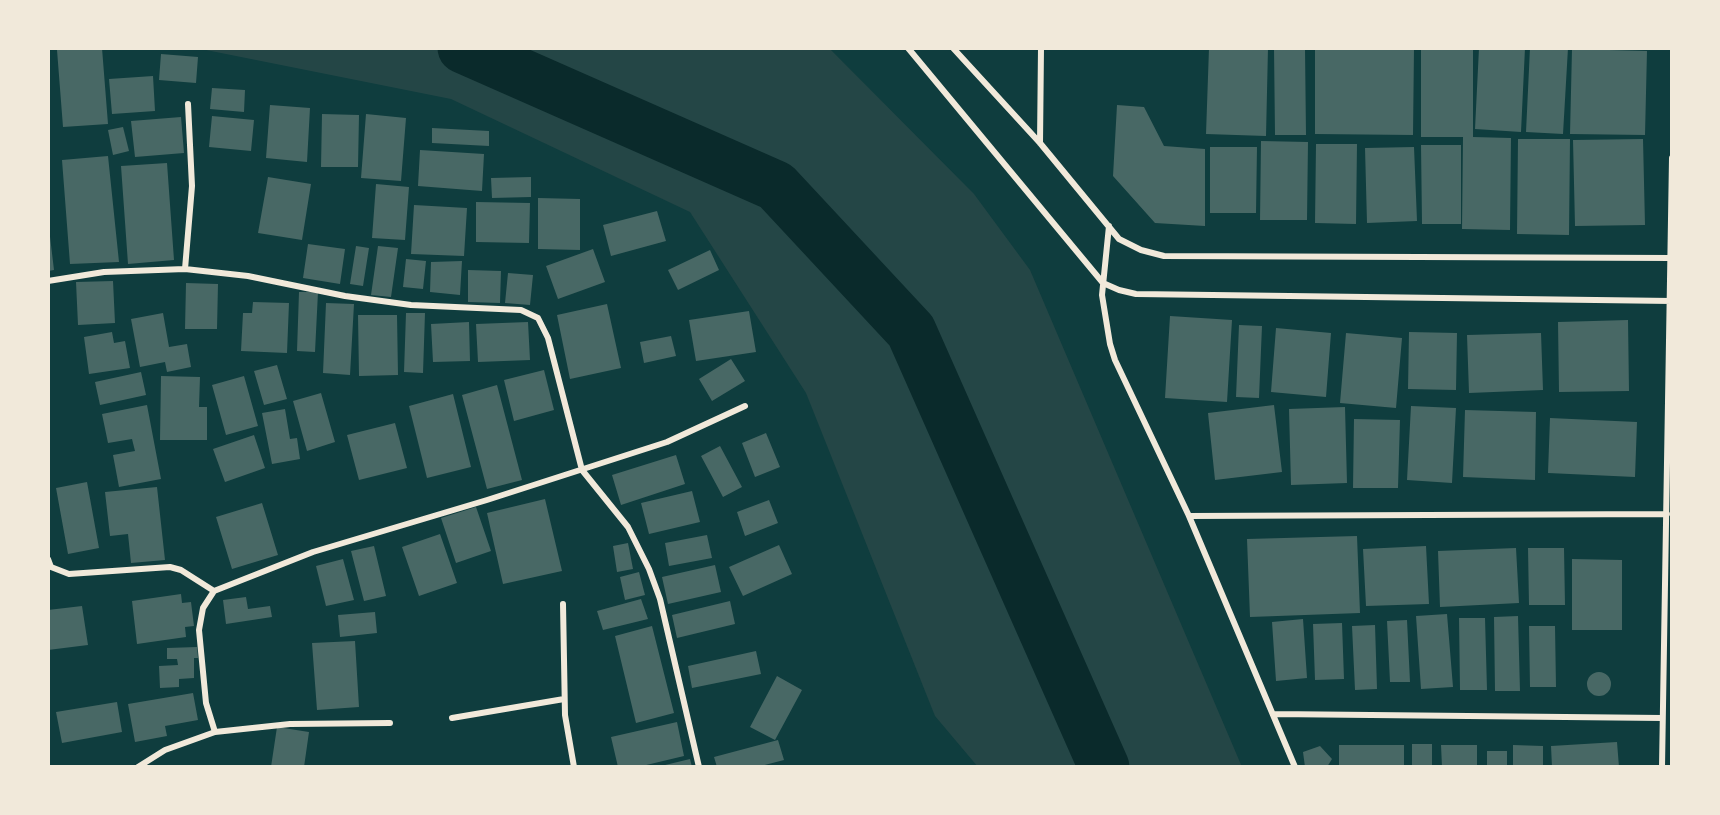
<!DOCTYPE html>
<style>
body{margin:0}
#map{position:relative;width:1720px;height:815px;overflow:hidden;background:#0f3d3e;font-family:Roboto,sans-serif}
canvas{display:block}
.frame{position:absolute;inset:0;border:50px solid #f1e9da;pointer-events:none}
</style>
<div id="map">
<canvas width="1720" height="815"></canvas>
<div class="frame"></div>
</div>
<script>
const context = document.querySelector('canvas').getContext('2d');
context.lineJoin = 'round';
function fillPath(path, color) { context.fillStyle = color; context.fill(path, 'evenodd'); }
const poly = rows => new Path2D(rows.map(r => 'M' + r).join(''));
function strokePath(path, color, width, dash) { context.strokeStyle = color; context.lineWidth = width; context.lineCap = dash ? 'butt' : 'round'; context.setLineDash(dash || []); context.stroke(path); }
const green = poly([
 [196,48,829,48,974,194,1030,270,1242,767,978,767,935,716,806,393,690,212,451,99]
]);
const river = poly([
 [463,48,776,186,911,331,1104,767]
]);
const building = poly([
 [102,48,108,124,63,127,57,50],
 [1209,48,1268,48,1266,136,1206,134],
 [1274,48,1305,48,1306,135,1275,135],
 [1315,48,1414,48,1413,135,1315,134],
 [1421,48,1473,48,1473,137,1511,138,1510,230,1462,229,1463,137,1421,137],
 [1479,48,1525,48,1521,132,1475,129],
 [1530,48,1568,48,1563,134,1526,132],
 [1572,49,1647,51,1645,135,1570,134],
 [161,54,198,57,196,83,159,80],
 [153,76,155,111,112,114,109,79],
 [212,88,245,90,244,112,210,109],
 [270,105,310,108,307,162,266,158],
 [1117,105,1144,107,1164,146,1205,149,1205,226,1155,223,1113,176],
 [322,114,359,115,358,167,321,167],
 [366,114,406,118,401,181,361,178],
 [212,116,254,120,251,151,209,147],
 [181,117,184,153,135,157,131,121],
 [123,127,129,151,113,155,108,130],
 [432,128,489,131,489,146,432,143],
 [1518,139,1570,139,1569,235,1517,234],
 [1643,139,1645,225,1575,226,1573,140],
 [1261,141,1308,142,1307,220,1260,220],
 [1316,144,1357,144,1356,224,1315,223],
 [1421,145,1461,145,1461,224,1422,224],
 [1210,147,1257,147,1256,213,1210,213],
 [1414,147,1417,221,1367,223,1365,148],
 [420,150,484,154,482,191,418,186],
 [108,156,119,262,70,264,62,160],
 [167,163,174,260,128,264,121,166],
 [268,177,311,184,302,240,258,233],
 [531,177,531,197,492,198,491,178],
 [376,184,409,187,405,240,372,238],
 [538,198,580,199,580,250,538,249],
 [476,202,530,203,529,243,476,242],
 [414,205,467,208,464,256,411,254],
 [657,211,666,241,611,256,603,225],
 [48,220,54,270,48,271],
 [308,244,345,249,340,284,303,278],
 [356,246,369,248,363,286,350,284],
 [378,246,398,248,391,297,371,295],
 [593,249,605,282,558,299,546,266],
 [710,250,719,270,678,290,668,270],
 [406,259,426,261,423,289,403,287],
 [462,261,460,295,430,292,431,262],
 [468,270,501,271,500,303,468,302],
 [508,273,533,275,530,305,505,303],
 [113,281,115,323,78,325,76,282],
 [186,283,218,284,217,329,185,329],
 [299,292,318,292,315,352,297,351],
 [253,302,289,303,287,353,241,351,243,313,252,313],
 [326,303,354,304,350,375,323,373],
 [607,304,621,368,570,379,557,315],
 [749,311,756,352,696,361,689,320],
 [163,313,169,347,187,344,191,367,167,372,165,362,140,367,131,319],
 [406,313,425,313,423,373,404,372],
 [358,315,397,315,398,375,359,376],
 [1170,316,1232,320,1227,402,1165,398],
 [1628,320,1629,391,1559,392,1558,322],
 [469,322,470,361,433,362,431,324],
 [528,322,530,360,478,362,476,324],
 [1239,325,1262,326,1259,398,1236,397],
 [1276,328,1331,333,1326,397,1271,392],
 [112,332,114,343,125,341,130,368,89,374,84,337],
 [1409,332,1457,333,1456,390,1408,389],
 [1346,333,1402,338,1396,408,1340,403],
 [1541,333,1543,390,1469,393,1467,335],
 [671,336,676,356,644,363,640,342],
 [731,359,745,381,712,401,699,379],
 [277,365,287,399,264,405,254,371],
 [544,370,554,410,514,421,504,380],
 [141,372,146,395,100,405,95,382],
 [161,376,200,377,199,407,207,407,207,440,160,440],
 [244,376,258,426,226,435,212,385],
 [497,385,522,480,487,489,462,395],
 [321,393,335,442,307,451,293,401],
 [453,394,471,467,427,478,409,406],
 [147,405,161,479,119,487,113,455,135,451,132,439,108,443,102,414],
 [1274,405,1282,472,1215,480,1208,413],
 [1411,406,1456,408,1452,483,1407,480],
 [1345,407,1347,483,1291,485,1289,409],
 [285,409,290,439,297,438,300,459,272,464,262,413],
 [1465,410,1536,412,1535,480,1463,477],
 [1550,418,1637,422,1635,477,1548,473],
 [1354,419,1400,420,1398,488,1353,488],
 [395,423,407,468,359,480,347,435],
 [766,433,780,467,755,477,742,443],
 [254,435,265,468,225,482,213,449],
 [720,446,742,487,723,497,701,456],
 [676,455,685,484,621,505,612,475],
 [87,482,99,548,68,554,56,488],
 [157,487,165,560,131,563,128,534,110,536,105,492],
 [692,491,700,522,649,534,641,503],
 [545,499,562,571,503,584,487,513],
 [769,500,778,523,745,536,737,512],
 [262,503,278,555,232,569,216,517],
 [476,507,491,551,456,563,441,518],
 [440,534,457,583,419,596,402,547],
 [707,535,712,558,669,566,665,543],
 [1357,536,1360,613,1250,617,1247,539],
 [628,543,633,569,617,572,613,546],
 [779,545,792,574,743,596,729,567],
 [374,546,386,596,364,601,351,551],
 [1426,546,1429,604,1366,606,1363,549],
 [1516,548,1519,603,1440,607,1438,551],
 [1528,548,1564,548,1565,605,1529,605],
 [343,559,354,600,326,606,316,566],
 [1572,559,1622,560,1622,630,1572,630],
 [715,565,721,592,668,604,662,577],
 [639,572,645,595,625,600,620,577],
 [181,594,182,603,191,602,194,626,185,627,186,637,137,644,132,601],
 [246,597,248,609,270,606,272,617,226,624,223,600],
 [641,599,648,619,603,630,597,611],
 [730,601,735,624,677,638,672,615],
 [82,606,88,645,48,650,48,610],
 [375,612,377,633,340,637,338,615],
 [1447,614,1453,687,1421,689,1416,616],
 [1518,616,1520,691,1495,691,1494,617],
 [1459,618,1485,618,1487,690,1460,690],
 [1303,619,1307,678,1276,681,1272,622],
 [1407,620,1410,682,1390,682,1387,621],
 [1342,623,1344,679,1315,680,1313,624],
 [1375,625,1377,689,1355,690,1352,626],
 [652,626,674,713,636,723,615,636],
 [1529,626,1555,626,1556,687,1530,687],
 [355,641,359,707,317,710,312,643],
 [197,647,198,658,194,658,194,678,179,679,179,687,160,688,159,666,178,665,177,659,167,659,167,648],
 [756,651,761,674,692,688,688,666],
 '1587 684a12 12 0 1 1 24 0a12 12 0 1 1-24 0Z',
 [777,676,802,690,775,740,750,727],
 [193,693,198,720,165,726,167,736,135,742,128,704],
 [117,702,122,732,62,743,56,712],
 [677,722,684,756,638,767,618,767,611,737],
 [277,727,309,732,304,767,271,767],
 [778,740,784,760,757,767,717,767,714,757],
 [1617,742,1619,767,1552,767,1551,746],
 [1412,744,1432,744,1432,767,1412,767],
 [1339,745,1404,745,1404,767,1339,767],
 [1441,745,1477,745,1477,767,1442,767],
 [1513,745,1543,746,1543,767,1513,767],
 [1320,746,1332,759,1327,767,1305,767,1303,752],
 [1487,751,1507,751,1507,767,1487,767],
 [690,759,692,767,661,767,661,766]
]);
const minor = poly([
 [908,48,1103,283,1119,290,1136,294,1672,301],
 [953,48,1040,143,1119,239,1141,250,1164,256,1672,258],
 [1040,143,1041,48],
 [1109,226,1102,295,1110,344,1115,360,1189,516,1295,767],
 [185,269,192,186,188,104],
 [48,281,104,272,185,269,248,276,345,296,411,305,521,310,538,318,548,338,582,470,628,527,649,569,660,599,699,767],
 [1189,516,1667,514],
 [48,559,51,567,69,574,170,567,181,570,214,591],
 [563,604,565,715,574,767],
 [1274,714,1662,718],
 [452,718,564,699],
 [215,732,290,724,390,723],
 [138,767,165,750,215,732,206,703,199,630,203,608,214,591,313,552,487,500,667,442,745,406],
 [1662,767,1672,158]
]);
fillPath(green, '#244646');
strokePath(river, '#0a2a2b', 51);
fillPath(building, '#486865');
strokePath(minor, '#f1e9da', 6);
</script>
